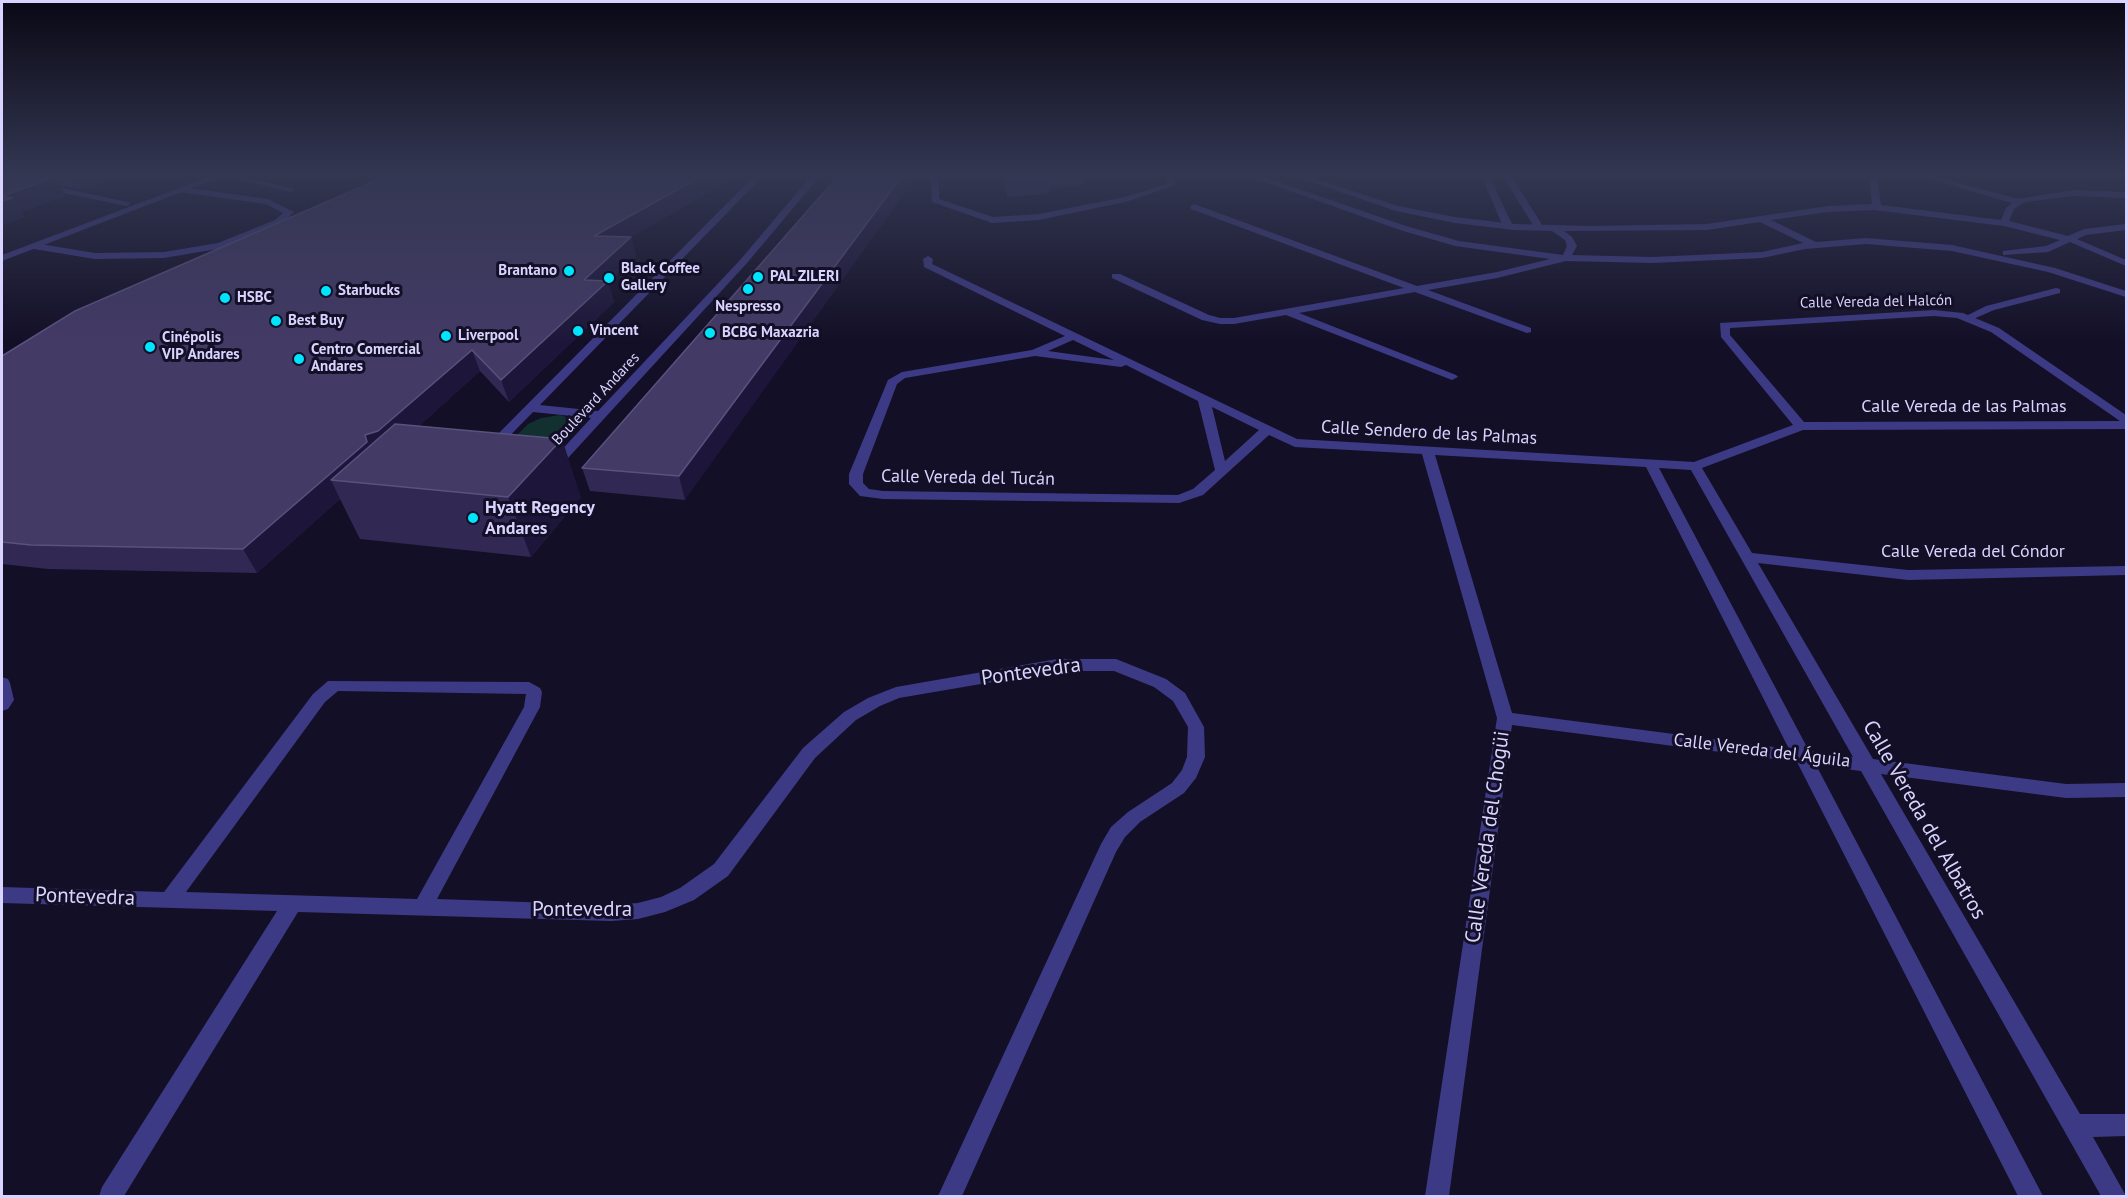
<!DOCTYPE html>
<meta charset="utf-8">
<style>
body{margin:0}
#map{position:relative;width:2128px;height:1198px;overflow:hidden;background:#130f26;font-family:"PT Sans",sans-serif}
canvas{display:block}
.frame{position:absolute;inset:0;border:3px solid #d9d4ff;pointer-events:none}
</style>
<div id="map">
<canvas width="2128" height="1198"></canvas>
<div class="frame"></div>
</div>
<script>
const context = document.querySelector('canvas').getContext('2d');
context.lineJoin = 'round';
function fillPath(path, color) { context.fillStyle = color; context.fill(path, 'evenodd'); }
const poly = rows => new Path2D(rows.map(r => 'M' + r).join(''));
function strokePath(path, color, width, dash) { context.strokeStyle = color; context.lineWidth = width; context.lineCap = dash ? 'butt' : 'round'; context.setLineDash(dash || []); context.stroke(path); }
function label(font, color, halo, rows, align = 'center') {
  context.font = font + ' "PT Sans",sans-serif'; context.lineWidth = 6; context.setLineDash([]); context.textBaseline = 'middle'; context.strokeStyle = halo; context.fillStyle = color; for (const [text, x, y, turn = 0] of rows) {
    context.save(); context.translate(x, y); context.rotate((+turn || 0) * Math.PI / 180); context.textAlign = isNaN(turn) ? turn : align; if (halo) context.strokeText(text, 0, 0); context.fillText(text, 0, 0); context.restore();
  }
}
const green = poly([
 [560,415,574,420,577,428,542,463,496,456,528,424,541,418]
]);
const lane = poly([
 [2,176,10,176,131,203,127,206,4,181,2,176],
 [222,176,239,176,295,189,291,192,222,176],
 [754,176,763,176,540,405,598,411,741,259,811,176,820,176,747,263,557,470,547,470,546,467,591,418,533,412,496,450,488,450,488,444,754,176],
 [931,176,939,176,939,199,993,217,1039,214,1124,197,1167,184,1166,176,1174,176,1175,185,1129,201,1039,220,992,223,932,202,931,176],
 [1481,176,1491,176,1490,178,1513,226,1511,228,1503,226,1481,176],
 [1499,176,1512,177,1544,228,1542,230,1536,230,1506,181,1499,176],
 [182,187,268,199,294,212,281,224,223,248,164,258,95,259,34,249,29,246,34,243,95,253,164,252,218,243,275,220,283,213,266,204,179,192,179,188,182,187],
 [2056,288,2060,289,2060,293,1994,310,1971,320,1962,318,1986,306,2056,288]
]);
const street = poly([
 [211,176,223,176,2,261,2,255,211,176],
 [1248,176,1261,176,1406,226,1459,241,1563,255,1567,246,1565,240,1552,231,1514,230,1455,223,1396,211,1294,176,1307,176,1398,206,1455,217,1514,224,1591,226,1707,224,1828,206,1872,204,1869,176,1877,176,1881,205,2001,220,2006,208,2012,203,1919,176,1933,176,2018,199,2073,190,2126,192,2126,198,2073,196,2025,202,2014,209,2009,221,2068,236,2084,229,2126,224,2126,230,2086,235,2077,239,2126,260,2126,266,2070,242,2048,252,2003,255,2003,251,2046,246,2060,240,2004,226,1874,210,1828,212,1771,220,1816,242,1866,238,1952,245,2055,268,2126,291,2126,297,2048,272,1952,251,1866,244,1805,249,1762,258,1652,263,1566,261,1497,278,1428,290,1531,328,1531,332,1527,333,1415,292,1299,313,1456,375,1458,377,1452,380,1286,315,1234,324,1220,324,1202,320,1112,278,1112,274,1120,274,1209,315,1220,318,1234,318,1404,288,1191,209,1190,207,1194,204,1417,286,1497,272,1550,259,1455,246,1400,230,1248,176],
 [1760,222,1803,243,1762,252,1652,257,1572,255,1577,246,1572,237,1564,231,1707,230,1760,222],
 [928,256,933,259,932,264,1297,439,1694,462,1793,425,1721,337,1720,323,1934,310,1963,313,1999,328,2126,415,2126,429,1803,430,1702,468,1752,553,1908,570,2126,566,2126,575,1908,580,1758,563,1873,759,2066,784,2126,783,2126,797,2066,798,1881,774,2080,1114,2126,1114,2126,1136,2093,1137,2126,1196,2101,1196,1861,771,1816,765,2043,1196,2018,1196,1797,762,1512,725,1449,1196,1425,1196,1497,718,1422,454,1295,447,1269,435,1203,495,1179,503,883,499,860,496,849,484,849,474,888,380,902,372,1032,350,1065,336,924,267,923,259,928,256],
 [1934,316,1957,318,1991,332,2120,421,1804,422,1730,335,1730,328,1934,316],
 [1073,340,1114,360,1048,351,1073,340],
 [1035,356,1121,367,1126,365,1198,401,1215,470,1193,489,1178,495,883,491,869,489,863,483,863,474,897,384,905,378,1035,356],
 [1212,407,1259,430,1225,461,1212,407],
 [1435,455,1646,467,1789,749,1512,713,1435,455],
 [1659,468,1691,470,1853,757,1809,751,1659,468],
 [1057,659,1116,659,1166,679,1185,693,1204,727,1205,757,1196,778,1184,793,1140,822,1125,837,1116,852,962,1196,938,1196,1101,844,1111,827,1128,812,1172,783,1182,770,1187,757,1188,727,1173,701,1154,687,1114,671,1057,671,899,698,880,706,856,720,815,758,728,876,694,900,665,912,638,919,611,921,298,912,124,1196,99,1196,102,1187,277,911,2,903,2,887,164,892,313,694,328,681,529,682,540,688,542,692,540,707,437,899,611,905,638,903,661,897,680,888,714,864,803,748,844,712,868,698,896,687,1057,659],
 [338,691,526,694,524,707,417,899,186,892,325,702,338,691],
 [2,677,8,679,10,683,14,700,8,709,2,711,2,677]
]);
const wall = poly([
 [2,176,119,176,82,190,59,185,66,196,21,212,24,217,2,225],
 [386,176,736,176,734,178,631,237,636,257,608,283,614,302,509,402,480,371,419,426,581,497,531,557,360,539,340,499,257,573,48,569,2,564,2,356],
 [838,176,685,500,590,491,582,468],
 [1000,176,1102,176,1102,177,1083,178,1083,185,1049,188,1049,194,1008,197]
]);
const shadedWall = poly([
 [75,176,119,176,82,190],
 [702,176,736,176,734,178,600,255,594,236],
 [902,176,917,176,685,500,679,476],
 [55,177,66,196,21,212,24,217,2,225,2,201,3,196],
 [631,237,636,257,608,283,614,302,509,402,501,380,584,280],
 [472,350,480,371,389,454,331,480,340,499,257,573,243,549,365,435],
 [562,439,581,497,531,557,508,497]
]);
const building = poly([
 [2,176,50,176,55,177,3,196,13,198,2,201,2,176],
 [386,176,702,176,594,236,631,237,584,280,608,281,501,380,472,350,378,431,365,435,367,442,243,549,31,545,2,542,2,356,75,311,386,176],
 [838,176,902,176,679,476,582,468,838,176],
 [1007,176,1044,176,1008,179,1007,176],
 [395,424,562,439,508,497,331,480,395,424]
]);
const markers = [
 [569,271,6,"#00e5ff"],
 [758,277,6,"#00e5ff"],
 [609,278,6,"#00e5ff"],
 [748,289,6,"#00e5ff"],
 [326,291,6,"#00e5ff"],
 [225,298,6,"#00e5ff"],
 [276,321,6,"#00e5ff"],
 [578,331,6,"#00e5ff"],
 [710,333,6,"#00e5ff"],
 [446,336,6,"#00e5ff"],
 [150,347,6,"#00e5ff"],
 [299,359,6,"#00e5ff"],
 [473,518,6,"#00e5ff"]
];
const farPoinames = [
 ["Black Coffee",621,269],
 ["Gallery",621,286],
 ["Brantano",557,271,"right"],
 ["PAL ZILERI",770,277],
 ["Starbucks",338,291],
 ["HSBC",237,298],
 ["Nespresso",748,307,"center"],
 ["Best Buy",288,321],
 ["Vincent",590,331],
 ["BCBG Maxazria",722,333],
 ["Liverpool",458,336],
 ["Cinépolis",162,338],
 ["VIP Andares",162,355],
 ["Centro Comercial",311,350],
 ["Andares",311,367]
];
const farStreetnames = [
 ["Calle Vereda del Halcón",1876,302,-1],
 ["Boulevard Andares",596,399,-47]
];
const streetNames = [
 ["Calle Vereda de las Palmas",1964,407],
 ["Calle Sendero de las Palmas",1429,433,3],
 ["Calle Vereda del Tucán",968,478,1],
 ["Calle Vereda del Cóndor",1973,552],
 ["Calle Vereda del Águila",1762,751,7]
];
const poiNames = [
 ["Hyatt Regency",485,508],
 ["Andares",485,529]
];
const nearStreetnames = [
 ["Pontevedra",1031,672,-8],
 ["Calle Vereda del Albatros",1924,820,60],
 ["Calle Vereda del Chogüi",1488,837,-82],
 ["Pontevedra",85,897,2],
 ["Pontevedra",582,910]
];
fillPath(green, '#12302f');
fillPath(lane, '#3d3a85');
fillPath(street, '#3d3a85');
fillPath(wall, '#312854');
fillPath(shadedWall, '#1d163a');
fillPath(building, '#433a66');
strokePath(building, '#5a527e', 1.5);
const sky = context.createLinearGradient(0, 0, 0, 344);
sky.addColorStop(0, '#0a0815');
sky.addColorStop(0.51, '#333752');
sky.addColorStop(1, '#33375200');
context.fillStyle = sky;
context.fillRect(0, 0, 2128, 344);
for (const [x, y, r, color] of markers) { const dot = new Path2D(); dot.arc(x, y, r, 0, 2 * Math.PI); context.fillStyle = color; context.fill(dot); strokePath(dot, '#130f26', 2); }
label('bold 15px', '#d9d4ff', '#130f26', farPoinames, 'left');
label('15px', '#d9d4ff', '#130f26', farStreetnames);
label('18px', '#d9d4ff', '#130f26', streetNames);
label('bold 18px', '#d9d4ff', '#130f26', poiNames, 'left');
label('21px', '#d9d4ff', '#130f26', nearStreetnames);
</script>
